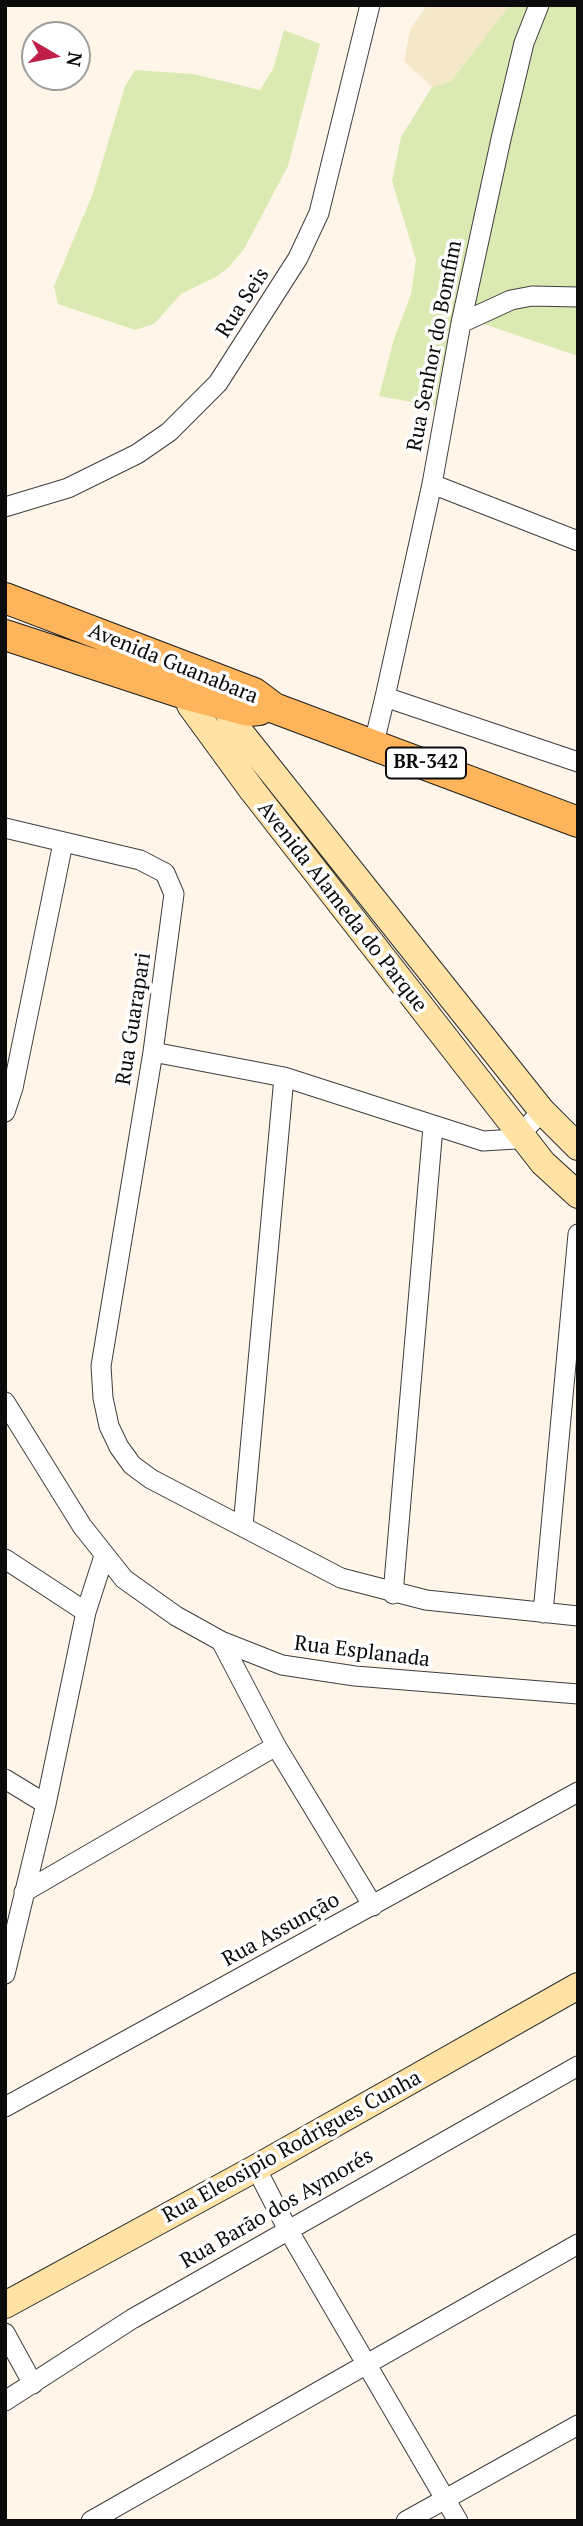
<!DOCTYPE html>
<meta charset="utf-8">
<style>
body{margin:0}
#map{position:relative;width:583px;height:2526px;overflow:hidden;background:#fff6e9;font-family:"PT Serif",serif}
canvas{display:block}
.frame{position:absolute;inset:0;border:7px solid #0b0b0b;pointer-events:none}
.north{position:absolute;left:21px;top:21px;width:70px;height:70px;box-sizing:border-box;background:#fff;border:2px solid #9d9d9d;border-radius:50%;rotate:100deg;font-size:19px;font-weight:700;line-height:28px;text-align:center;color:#0b0b0b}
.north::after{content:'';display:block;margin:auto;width:24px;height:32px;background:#bf1f48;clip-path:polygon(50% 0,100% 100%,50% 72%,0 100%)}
</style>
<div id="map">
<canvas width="583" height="2526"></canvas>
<div class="frame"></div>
<div class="north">N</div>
</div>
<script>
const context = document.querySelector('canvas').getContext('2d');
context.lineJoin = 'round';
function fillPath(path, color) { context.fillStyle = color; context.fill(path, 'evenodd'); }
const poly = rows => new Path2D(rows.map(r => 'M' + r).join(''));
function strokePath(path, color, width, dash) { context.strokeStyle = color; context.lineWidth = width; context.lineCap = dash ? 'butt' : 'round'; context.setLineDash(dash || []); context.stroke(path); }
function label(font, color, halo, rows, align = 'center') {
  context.font = font + ' "PT Serif",serif'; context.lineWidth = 7; context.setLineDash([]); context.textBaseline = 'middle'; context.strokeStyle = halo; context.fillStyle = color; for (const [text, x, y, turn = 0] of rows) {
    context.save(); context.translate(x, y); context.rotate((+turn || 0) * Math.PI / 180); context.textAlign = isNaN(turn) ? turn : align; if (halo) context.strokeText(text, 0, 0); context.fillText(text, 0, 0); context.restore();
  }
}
const farmland = poly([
 [427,5,510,5,451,81,432,87,404,61,410,30]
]);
const green = poly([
 [510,5,578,5,578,356,460,316,438,407,379,396,394,339,411,294,416,260,392,181,401,137,432,87,451,81],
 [284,30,320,44,288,166,244,249,229,267,216,277,181,294,154,324,135,330,58,304,54,286,93,193,125,86,135,70,193,74,260,90,273,69]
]);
const street = poly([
 [461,323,511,300,532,296,578,297],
 [432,484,578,541],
 [5,507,68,488,137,454,169,432,218,383,298,258,319,213,370,5],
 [385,697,432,484,461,323,501,139,524,43,539,5],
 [374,743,385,697,578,762],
 [5,828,140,860,165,873,174,894,153,1052,101,1366,103,1398,109,1426,119,1447,132,1465,151,1479,341,1578,426,1600,578,1616],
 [153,1052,284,1077,483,1141,516,1139,542,1111],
 [5,1112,13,1088,63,843],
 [5,1402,82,1526,124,1579,176,1616,221,1641,282,1665,355,1676,578,1694],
 [243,1526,284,1077],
 [5,1559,86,1612],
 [393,1594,433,1127],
 [543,1613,578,1234],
 [221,1641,276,1746,373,1906],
 [5,1779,46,1804],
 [24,1892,276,1746],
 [5,1974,46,1804,86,1612,104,1556],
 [5,2107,578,1792],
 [256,2168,287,2228,458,2521],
 [5,2333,33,2384],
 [5,2401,132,2319,578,2066],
 [91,2521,578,2244],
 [406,2521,578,2425]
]);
const secondary = poly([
 [187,680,190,705,252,790,543,1163,578,1195],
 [224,689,225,707,237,728,542,1111,578,1147],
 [5,2305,256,2168,578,1986]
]);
const primary = poly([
 [5,598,254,693,274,708,578,822],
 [5,635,188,695,249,711,259,710]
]);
const shields = [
 [426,763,80]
];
const shieldNames = [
 ["BR-342",426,763]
];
const streetNames = [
 ["Rua Seis",243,303,-57],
 ["Rua Senhor do Bomfim",435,346,-79],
 ["Avenida Guanabara",173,664,22],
 ["Avenida Alameda do Parque",342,907,52],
 ["Rua Guarapari",134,1019,-81],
 ["Rua Esplanada",362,1652,7],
 ["Rua Assunção",281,1930,-29],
 ["Rua Eleosipio Rodrigues Cunha",292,2147,-29],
 ["Rua Barão dos Aymorés",277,2209,-30]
];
fillPath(farmland, '#f5e8c9');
fillPath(green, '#dbeab2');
strokePath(street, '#3e3e3e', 21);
strokePath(secondary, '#2d2d2d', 28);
strokePath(primary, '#1c1c1c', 32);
strokePath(street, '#fff', 19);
strokePath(secondary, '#ffe2a4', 26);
strokePath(primary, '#fdb45a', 30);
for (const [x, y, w] of shields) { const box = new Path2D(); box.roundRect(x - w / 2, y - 15.5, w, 31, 5); context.fillStyle = '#fff'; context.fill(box); strokePath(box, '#0b0b0b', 2); }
label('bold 19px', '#0b0b0b', null, shieldNames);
label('21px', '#0b0b0b', '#fff', streetNames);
</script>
